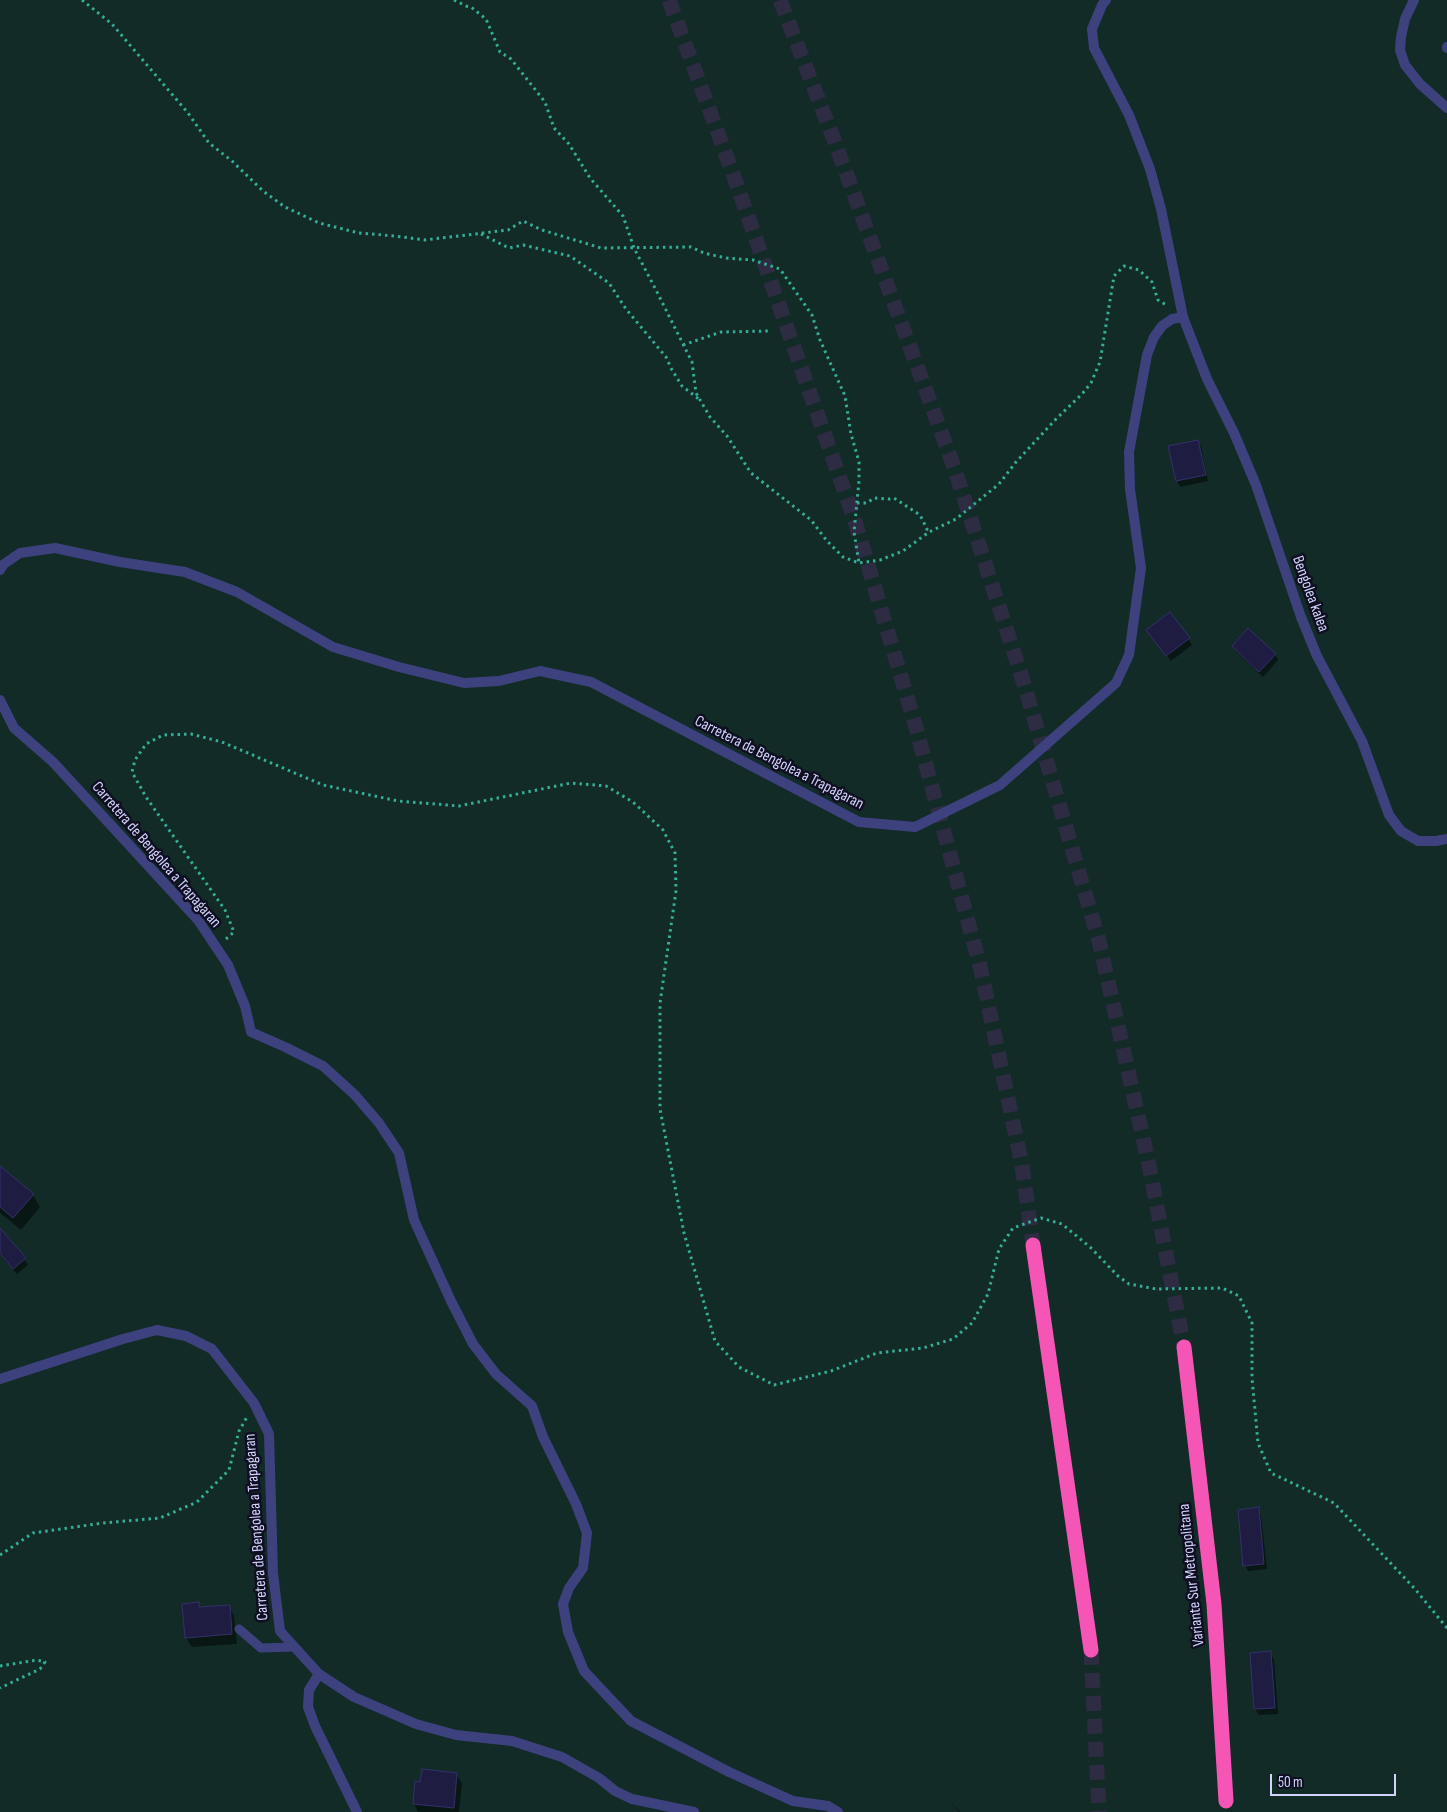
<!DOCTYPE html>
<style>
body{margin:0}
#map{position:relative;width:1447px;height:1812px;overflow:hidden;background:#100f22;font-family:"Sofia Sans Condensed",sans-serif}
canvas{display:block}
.scale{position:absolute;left:1270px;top:1774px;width:126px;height:22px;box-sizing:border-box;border:2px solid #d2d3fc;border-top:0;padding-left:6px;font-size:15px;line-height:18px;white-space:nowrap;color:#d2d3fc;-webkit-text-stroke:4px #100f22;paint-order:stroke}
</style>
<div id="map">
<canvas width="1447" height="1812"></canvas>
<div class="scale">50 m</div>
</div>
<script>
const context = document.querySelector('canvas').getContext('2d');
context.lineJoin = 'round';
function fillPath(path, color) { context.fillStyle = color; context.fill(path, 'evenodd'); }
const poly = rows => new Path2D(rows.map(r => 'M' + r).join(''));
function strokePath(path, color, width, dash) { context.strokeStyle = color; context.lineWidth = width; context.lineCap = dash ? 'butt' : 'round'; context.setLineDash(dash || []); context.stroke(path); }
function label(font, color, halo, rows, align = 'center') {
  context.font = font + ' "Sofia Sans Condensed",sans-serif'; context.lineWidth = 5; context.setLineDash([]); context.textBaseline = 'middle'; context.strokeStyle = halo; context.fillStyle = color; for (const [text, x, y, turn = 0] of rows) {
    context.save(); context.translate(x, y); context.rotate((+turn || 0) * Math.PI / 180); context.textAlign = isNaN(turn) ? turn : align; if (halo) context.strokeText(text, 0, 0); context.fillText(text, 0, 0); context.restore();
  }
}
const green = poly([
 [0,0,1447,0,1447,1812,960,1812,950,1801,959,1812,0,1812]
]);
const shadow = poly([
 [1198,441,1201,447,1208,481,1180,487,1177,481],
 [1152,636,1189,639,1192,645,1171,661],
 [1233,646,1275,654,1278,660,1263,677,1237,652],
 [0,1168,33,1195,40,1207,21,1230,0,1213],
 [0,1235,24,1259,28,1265,17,1274,0,1254],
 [1258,1509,1261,1515,1267,1569,1248,1571,1245,1565],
 [198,1604,201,1608,229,1606,234,1616,237,1644,192,1647,186,1638],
 [1270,1653,1274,1659,1278,1714,1259,1715,1255,1709],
 [456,1774,462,1783,459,1812,418,1812,414,1804,416,1782,421,1783]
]);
const building = poly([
 [1198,440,1206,475,1176,481,1168,446,1198,440],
 [1170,612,1190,638,1166,656,1146,630,1170,612],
 [1248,628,1276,654,1259,672,1232,646,1248,628],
 [0,1166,34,1194,13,1218,0,1207,0,1166],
 [0,1228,26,1258,13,1269,0,1253,0,1228],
 [1259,1507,1264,1564,1243,1566,1238,1510,1259,1507],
 [199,1602,199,1607,230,1605,232,1634,185,1638,182,1604,199,1602],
 [1271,1651,1275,1708,1254,1709,1250,1653,1271,1651],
 [422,1769,457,1773,454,1808,413,1804,415,1781,420,1782,422,1769]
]);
const motorwayTunnel = poly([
 [669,0,732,171,855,521,915,724,980,966,1022,1165,1033,1245],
 [780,0,833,137,954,467,1025,687,1099,941,1148,1160,1184,1347],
 [1091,1650,1099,1812]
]);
const path = poly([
 [82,0,112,24,188,113,209,143,232,161,263,191,285,207,319,223,359,233,395,236,425,240,508,230,523,221,542,230,601,248,691,247,704,253,726,258,753,260,780,269,812,315,820,340,845,396,851,434,859,462,859,481,854,532,859,563],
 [454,0,466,6,471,7,486,19,500,52,511,59,545,102,554,128,569,144,590,178,623,216,634,248,656,290,692,362,696,393,710,417,727,436,751,473,811,520,827,541,843,557,859,563,880,560,903,551,929,532,956,519,999,484,1016,462,1056,419,1082,394,1091,383,1100,362,1114,276,1124,266,1139,270,1152,282,1158,300,1168,306],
 [481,234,509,248,523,245,570,256,609,283,626,309,666,357,672,370,682,386,700,400],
 [683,345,721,332,770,331],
 [857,503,867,503,874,498,889,499,894,498,920,515,927,529,925,535],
 [226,939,234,932,225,910,146,797,132,772,135,760,146,744,163,735,191,734,222,742,323,785,398,801,459,806,571,783,606,786,633,802,663,830,675,853,676,891,660,1003,660,1109,684,1233,715,1341,739,1367,774,1385,831,1371,877,1353,923,1348,953,1339,972,1323,988,1294,999,1249,1013,1228,1041,1218,1062,1224,1090,1247,1118,1276,1129,1284,1156,1289,1222,1288,1239,1296,1252,1323,1252,1378,1258,1443,1271,1473,1334,1503,1415,1589,1447,1628],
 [0,1555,33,1533,103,1523,160,1518,197,1502,229,1470,239,1431,247,1417],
 [0,1666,37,1660,45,1662,40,1669,0,1688]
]);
const service = poly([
 [239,1629,261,1648,294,1647]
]);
const minor = poly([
 [1106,0,1102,5,1092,29,1094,48,1129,115,1150,169,1161,209,1183,317,1207,379,1234,433,1256,485,1301,617,1317,656,1362,741,1389,815,1401,831,1418,841,1436,841,1447,839],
 [1414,0,1405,19,1401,37,1400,50,1405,65,1420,84,1447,108],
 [1447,47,1447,48],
 [0,570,4,564,20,553,55,548,120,562,185,572,237,592,333,647,399,667,464,683,499,681,540,671,591,682,859,822,915,827,1000,785,1116,683,1129,655,1141,568,1130,489,1129,452,1147,355,1154,337,1162,326,1172,319,1183,317],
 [0,700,14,728,53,762,198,920,228,965,245,1006,251,1032,285,1047,323,1066,355,1095,379,1123,399,1153,414,1220,451,1301,473,1344,496,1374,532,1406,543,1437,576,1504,587,1533,583,1568,569,1588,563,1604,568,1632,584,1671,631,1721,729,1772,793,1801,828,1806,838,1812],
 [0,1379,123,1339,157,1330,186,1336,212,1349,254,1403,269,1434,273,1573,280,1631,319,1674,354,1697,416,1724,456,1735,512,1741,562,1757,599,1778,615,1791,632,1799,694,1812],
 [319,1674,309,1690,308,1707,315,1726,357,1812]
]);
const motorway = poly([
 [1033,1245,1091,1650],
 [1184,1347,1214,1604,1226,1801]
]);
const streetNames = [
 ["Bengolea kalea",1310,594,70],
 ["Carretera de Bengolea a Trapagaran",779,763,27],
 ["Carretera de Bengolea a Trapagaran",156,855,49],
 ["Carretera de Bengolea a Trapagaran",257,1527,-94],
 ["Variante Sur Metropolitana",1192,1575,-96]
];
fillPath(green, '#122b27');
fillPath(shadow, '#0007');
fillPath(building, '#1f1c41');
strokePath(building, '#34306c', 1);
strokePath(motorwayTunnel, '#2d2c43', 15, [15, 8]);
strokePath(path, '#36ad97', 3, [2.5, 4]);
strokePath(service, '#3d427e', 9);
strokePath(minor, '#3d427e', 10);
strokePath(motorway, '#f555b5', 15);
label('16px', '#d2d3fc', '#100f22', streetNames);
</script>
